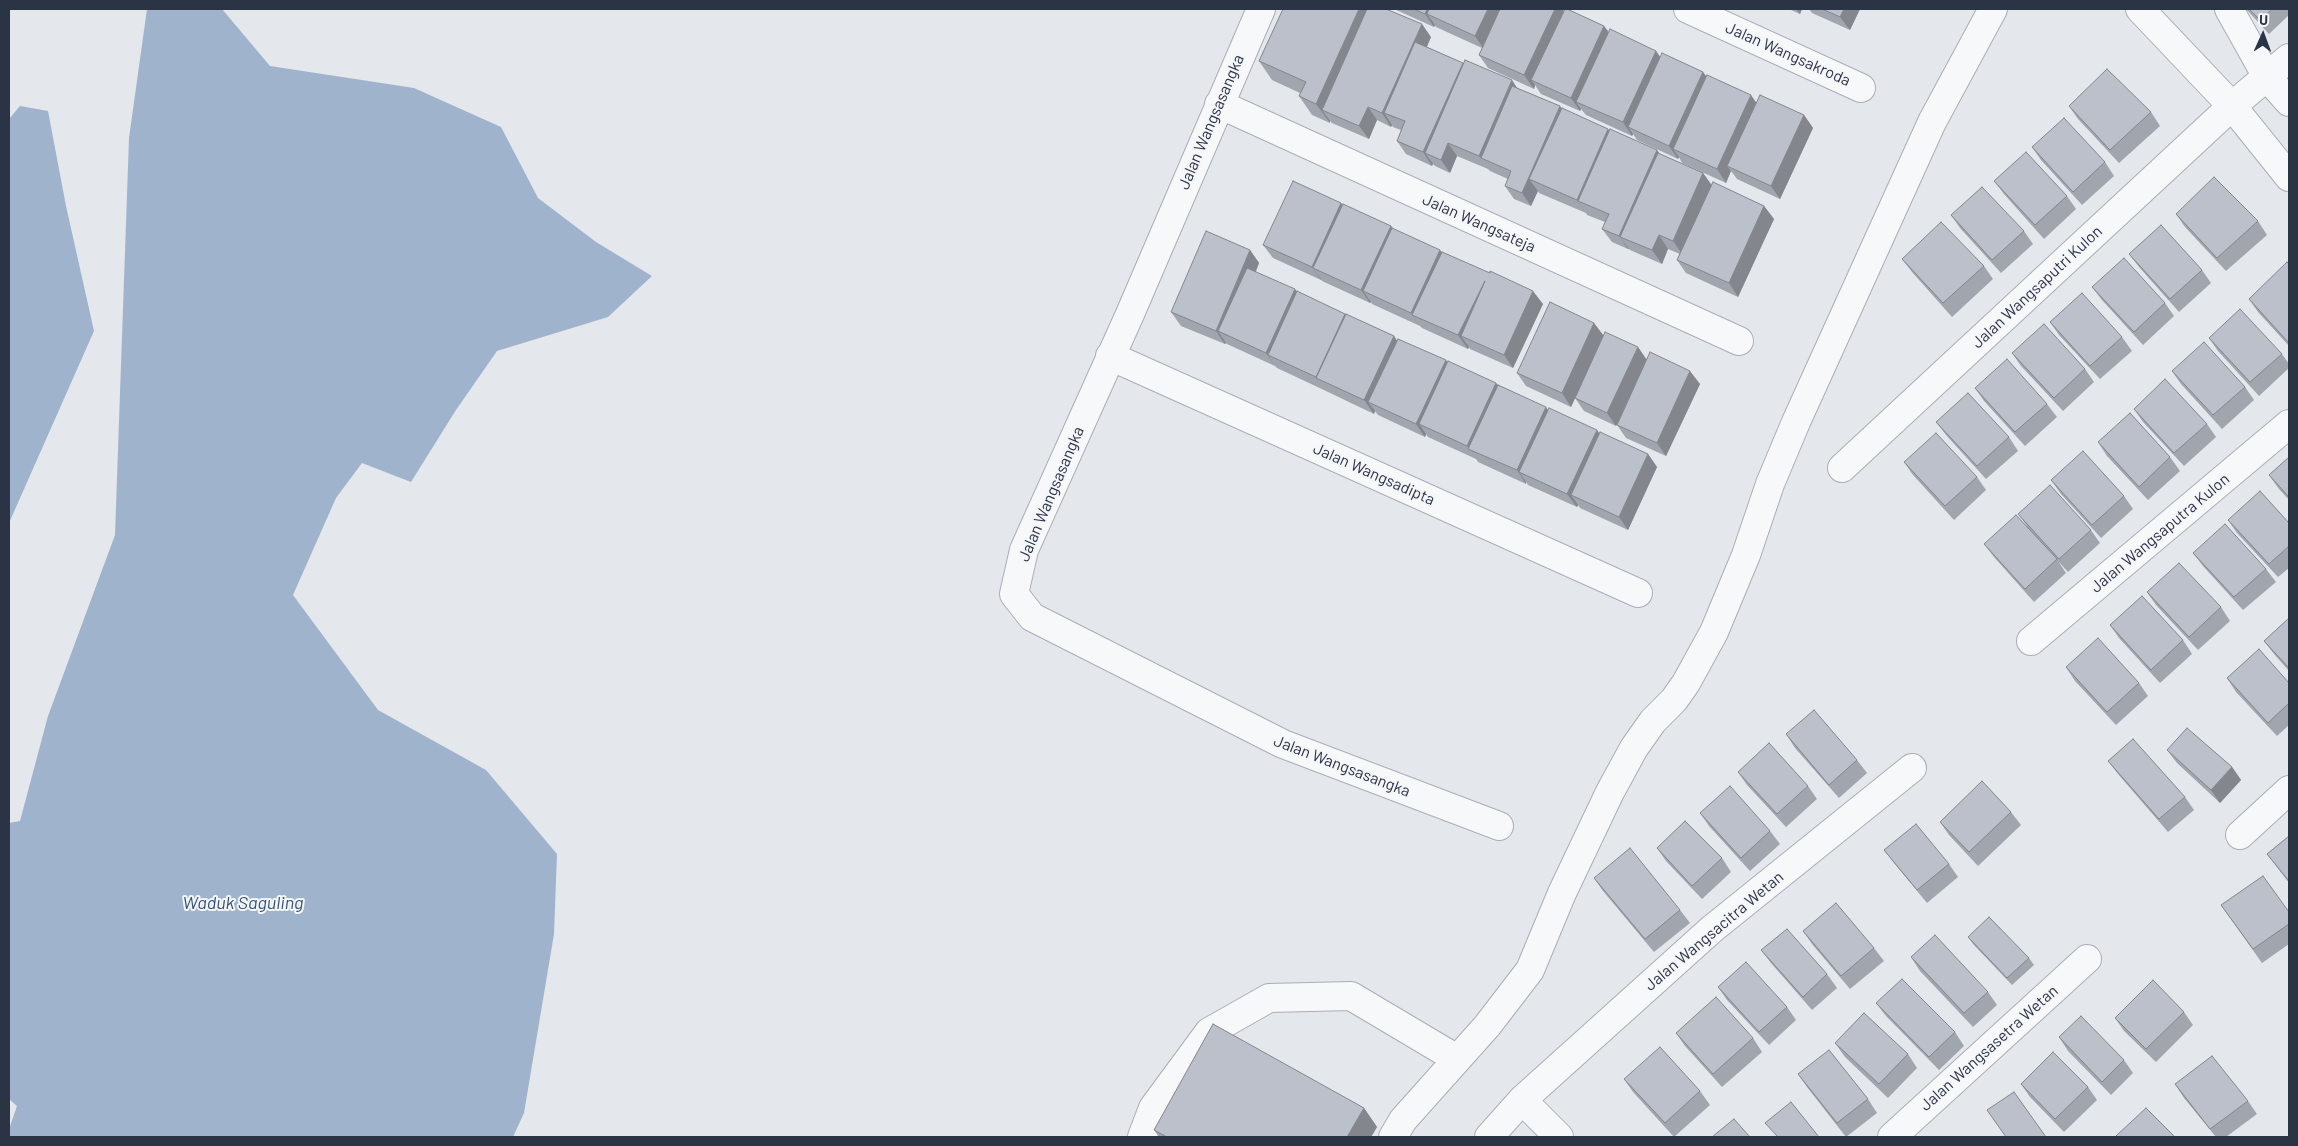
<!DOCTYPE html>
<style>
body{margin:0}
#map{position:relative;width:2298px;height:1146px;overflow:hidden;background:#e4e7ec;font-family:Barlow,sans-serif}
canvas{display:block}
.frame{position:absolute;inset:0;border:10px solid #2b3445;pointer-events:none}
.north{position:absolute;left:2238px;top:10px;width:50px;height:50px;-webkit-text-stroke:4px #f4f6f9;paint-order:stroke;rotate:2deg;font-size:14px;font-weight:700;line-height:20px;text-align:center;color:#2b3445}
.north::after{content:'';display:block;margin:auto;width:18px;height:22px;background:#2b3445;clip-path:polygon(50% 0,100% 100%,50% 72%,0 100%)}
</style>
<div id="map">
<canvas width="2298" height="1146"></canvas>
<div class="frame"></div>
<div class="north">U</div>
</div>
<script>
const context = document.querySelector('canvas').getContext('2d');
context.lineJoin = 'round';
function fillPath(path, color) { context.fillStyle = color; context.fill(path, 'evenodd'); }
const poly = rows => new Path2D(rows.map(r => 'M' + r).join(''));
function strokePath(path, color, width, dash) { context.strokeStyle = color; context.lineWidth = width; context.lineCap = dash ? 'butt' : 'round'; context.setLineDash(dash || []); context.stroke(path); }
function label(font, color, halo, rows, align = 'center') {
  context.font = font + ' Barlow,sans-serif'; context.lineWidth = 4; context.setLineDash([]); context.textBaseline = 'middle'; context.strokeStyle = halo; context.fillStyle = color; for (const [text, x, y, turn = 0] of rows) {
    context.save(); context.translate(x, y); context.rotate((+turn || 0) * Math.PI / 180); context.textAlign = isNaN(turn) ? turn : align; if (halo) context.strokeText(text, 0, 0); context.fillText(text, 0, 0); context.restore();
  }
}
const water = poly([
 [147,9,222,9,270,66,414,88,501,127,538,198,596,242,652,276,608,317,497,351,456,410,411,482,362,463,336,498,293,595,378,710,486,770,557,854,554,934,524,1113,513,1137,9,1137,9,1129,17,1106,9,1099,9,823,20,821,48,716,115,535,129,138],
 [20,106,48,111,66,206,94,331,9,523,9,119]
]);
const street = poly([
 [1261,9,1130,314,1024,550,1014,594,1032,617,1283,744,1499,826],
 [1688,9,1861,88],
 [2140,9,2232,106,2289,177],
 [2229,9,2267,77,2289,102],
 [1219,104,1739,341],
 [1110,356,1638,593],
 [1842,468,2232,106,2289,58],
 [2031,641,2289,424],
 [2240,835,2289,790],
 [1522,1100,1559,1137],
 [1142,1137,1153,1108,1209,1032,1269,998,1351,996,1457,1059],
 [1393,1137,1403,1120,1487,1026,1530,970,1562,893,1610,792,1634,748,1653,721,1674,700,1686,683,1714,632,1746,555,1770,484,1796,422,1932,122,1993,9],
 [1489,1137,1522,1100,1712,929,1912,768],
 [1892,1137,2087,959]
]);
const wall = poly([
 [1394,9,1562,9,1564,11,1604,26,1609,32,1656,51,1660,57,1703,72,1707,77,1757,103,1804,115,1813,128,1780,199,1737,179,1731,171,1726,183,1682,163,1679,157,1678,159,1637,140,1633,134,1632,136,1586,115,1581,109,1580,111,1541,94,1535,85,1534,89,1488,68,1479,55,1482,48,1436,27,1435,25,1434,27],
 [1789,9,1802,9,1800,14],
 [1809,9,1860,9,1850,30,1812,13],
 [2246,9,2289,9,2289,15,2269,34],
 [1431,37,1427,47,1517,88,1560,106,1561,109,1609,130,1660,154,1703,173,1712,185,1764,206,1774,219,1738,297,1686,273,1677,260,1680,254,1668,249,1662,264,1630,250,1629,249,1628,249,1612,242,1602,229,1605,222,1587,215,1586,213,1539,193,1538,191,1531,206,1514,199,1505,186,1508,179,1490,171,1488,169,1457,156,1450,173,1435,166,1433,164,1432,166,1406,154,1397,141,1401,130,1393,127,1392,125,1391,127,1377,120,1369,139,1332,123,1330,121,1330,123,1312,115,1299,96,1300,93,1272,80,1259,61],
 [2069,106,2151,112,2160,126,2119,163,2078,119],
 [2032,147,2105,162,2114,176,2082,205,2041,160],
 [1994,181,2067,196,2076,209,2044,239,2004,194],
 [1341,203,1342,205,1391,226,1392,228,1442,252,1543,304,1513,368,1470,349,1469,347,1468,349,1422,328,1420,326,1372,304,1371,302,1370,303,1322,281,1321,279,1321,280,1273,258,1263,245],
 [2176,214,2258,221,2267,235,2226,271,2185,227],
 [1951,215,2024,231,2033,244,2001,273,1960,228],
 [1250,250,1259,263,1256,272,1346,315,1394,336,1397,341,1496,383,1498,385,1548,410,1599,434,1648,454,1657,467,1628,530,1580,508,1578,505,1577,507,1528,485,1526,482,1526,484,1478,462,1476,459,1428,437,1426,434,1425,437,1378,415,1375,411,1374,414,1326,391,1324,390,1277,368,1275,366,1227,344,1226,343,1225,344,1181,326,1171,312],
 [2129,254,2202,270,2211,283,2179,312,2139,267],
 [1902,259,1984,266,1993,279,1952,317,1912,272],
 [2289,264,2289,346,2258,312,2249,299],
 [2092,287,2165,303,2174,316,2143,345,2102,300],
 [2050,322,2122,337,2132,351,2100,379,2059,335],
 [1594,323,1603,336,1647,360,1700,384,1666,456,1626,438,1617,425,1616,426,1584,411,1575,398,1571,407,1526,386,1517,373],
 [2209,338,2282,354,2289,364,2289,368,2259,396,2218,351],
 [2012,353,2085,369,2094,382,2063,411,2021,366],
 [2172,371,2245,387,2254,400,2222,429,2181,384],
 [1975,388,2047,404,2057,417,2025,446,1984,401],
 [2134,409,2207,424,2216,437,2184,466,2143,422],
 [1936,422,2009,437,2018,451,1986,479,1946,435],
 [2098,442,2170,457,2180,471,2148,500,2107,456],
 [2289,457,2289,500,2279,489,2269,475],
 [1904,462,1977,477,1986,490,1954,520,1913,475],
 [2051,480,2124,496,2133,509,2101,538,2061,494],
 [2018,514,2091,530,2100,543,2068,572,2058,561,2066,573,2034,602,1994,557,1984,544,2027,526],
 [2228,520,2289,523,2289,568,2278,577,2237,533],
 [2193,553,2266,569,2276,582,2243,610,2203,566],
 [2147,592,2221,607,2230,621,2198,650,2156,605],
 [2289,618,2289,671,2274,654,2264,641],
 [2110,625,2183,640,2192,654,2160,683,2119,638],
 [2066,667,2139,683,2148,696,2116,725,2075,681],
 [2227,678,2289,683,2289,725,2277,736,2236,692],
 [1786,734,1857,760,1867,773,1839,798,1795,748],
 [2167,750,2232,767,2241,780,2220,803,2177,763],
 [2108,761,2185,797,2194,810,2168,832,2118,774],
 [1738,772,1808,786,1817,799,1786,827,1747,785],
 [2011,812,2021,825,1978,866,1949,835,1940,822],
 [1700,813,1770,831,1780,844,1750,871,1709,826],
 [2289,836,2289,883,2267,854],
 [1657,848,1722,858,1731,872,1702,899,1666,861],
 [1884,850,1949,864,1958,877,1927,903,1894,863],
 [1594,878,1680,910,1690,923,1654,952,1603,891],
 [2221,905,2289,912,2289,944,2262,963],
 [1803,931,1874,948,1884,961,1850,989,1812,944],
 [1968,937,2029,958,2034,965,2012,985,1973,944],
 [1761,950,1827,974,1837,988,1812,1010,1771,963],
 [1911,957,1988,992,1997,1005,1973,1027,1920,971],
 [1718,987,1787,1007,1796,1020,1769,1045,1727,1000],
 [1876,1003,1955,1032,1964,1046,1939,1070,1886,1016],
 [2184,1012,2193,1025,2156,1062,2124,1031,2115,1018],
 [1676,1033,1753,1038,1762,1052,1722,1087,1685,1046],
 [2059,1037,2124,1060,2133,1073,2111,1095,2068,1051],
 [1835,1043,1908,1054,1917,1068,1888,1098,1845,1057],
 [1798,1074,1868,1099,1877,1113,1846,1137,1807,1087],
 [1624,1079,1700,1091,1710,1105,1674,1137,1633,1092],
 [2021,1084,2088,1087,2097,1100,2064,1132,2030,1097],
 [2175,1084,2248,1101,2257,1114,2226,1137,2216,1137,2184,1098],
 [1364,1108,1377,1127,1371,1137,1159,1137,1154,1130]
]);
const shadedWall = poly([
 [1359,9,1374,9,1322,110,1330,121,1330,123,1316,104],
 [1427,9,1443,9,1427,14,1435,25,1434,27,1425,14],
 [1488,9,1503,9,1484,49,1475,36],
 [1555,9,1562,9,1567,16,1531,80,1535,85,1534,89,1524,75],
 [1796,9,1802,9,1800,14],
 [1844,9,1860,9,1850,30,1840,17],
 [1422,24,1431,37,1395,118,1384,113,1392,125,1391,127,1382,113],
 [1604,26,1613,39,1576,102,1581,109,1580,111,1571,98],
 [1656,51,1665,64,1628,127,1633,134,1632,136,1623,122],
 [1463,63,1472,76,1425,153,1433,164,1432,166,1423,152],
 [1703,72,1712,85,1673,149,1679,157,1678,159,1669,146],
 [1512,80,1521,94,1481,158,1479,156],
 [1751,95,1760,108,1727,166,1731,171,1726,183,1717,169],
 [1560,106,1569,120,1529,179,1538,191,1531,206,1522,193],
 [1368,107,1377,120,1369,139,1359,126],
 [1804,115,1813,128,1780,199,1771,186],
 [1608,129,1618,142,1578,201,1586,213,1577,200],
 [1448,143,1457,156,1450,173,1441,160],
 [1657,150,1667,163,1620,237,1629,249,1628,249,1619,236],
 [1703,173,1712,186,1682,254,1673,241],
 [1341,203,1350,216,1313,268,1321,279,1321,280,1312,267],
 [1764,206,1774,219,1738,297,1729,283],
 [1391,226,1400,239,1363,291,1371,302,1370,303,1361,290],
 [1659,235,1668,249,1662,264,1652,250],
 [1250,250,1259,263,1228,336,1218,331,1226,343,1225,344,1216,331],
 [1440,250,1450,263,1412,315,1420,327,1411,313],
 [1485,281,1461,336,1469,347,1468,349,1458,335],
 [1295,289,1304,303,1268,355,1275,366,1266,353],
 [1533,291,1543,304,1513,368,1504,355],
 [1345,314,1354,327,1317,378,1316,377],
 [1594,323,1604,336,1571,407,1562,393],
 [1394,336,1403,350,1368,402,1375,411,1374,414,1364,400],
 [1638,347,1647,360,1616,426,1607,413],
 [1446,360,1455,373,1419,424,1426,434,1425,437,1416,424],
 [1690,371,1700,384,1666,456,1657,443],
 [1496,383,1506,396,1469,449,1467,446],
 [1546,407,1555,421,1519,472,1526,482,1526,484,1517,470],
 [1597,430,1606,443,1571,495,1578,505,1577,507,1567,494],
 [1648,454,1657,467,1628,530,1619,517],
 [2232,767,2241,780,2220,803,2211,790],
 [1364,1108,1377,1127,1371,1137,1347,1137]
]);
const building = poly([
 [1283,9,1359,9,1316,104,1299,96,1306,82,1259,61,1283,9],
 [1367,9,1386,9,1422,24,1382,113,1368,107,1359,126,1322,110,1367,9],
 [1414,9,1427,9,1425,14,1414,9],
 [1429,9,1488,9,1475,36,1427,14,1429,9],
 [1500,9,1555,9,1524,75,1479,55,1500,9],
 [1565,9,1567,9,1604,26,1571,98,1531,80,1565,9],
 [1822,9,1844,9,1840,17,1822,9],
 [2249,9,2272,9,2260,20,2249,9],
 [1610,29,1656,51,1623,122,1576,102,1610,29],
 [1415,42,1463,63,1423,152,1397,141,1405,121,1384,113,1415,42],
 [1662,53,1703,72,1669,146,1628,127,1662,53],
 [1465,60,1512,80,1479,156,1448,143,1441,160,1425,153,1465,60],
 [2107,69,2151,112,2110,150,2069,106,2107,69],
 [1707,75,1751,95,1717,169,1673,149,1707,75],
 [1512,86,1560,106,1522,193,1505,186,1511,171,1481,158,1512,86],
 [1760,95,1804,115,1771,186,1727,166,1760,95],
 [1562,108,1608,129,1577,200,1529,179,1562,108],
 [2064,118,2105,162,2073,192,2032,147,2064,118],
 [1610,129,1657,150,1619,236,1602,229,1609,214,1578,201,1610,129],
 [2026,152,2067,196,2035,225,1994,181,2026,152],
 [1658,153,1703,173,1673,241,1659,235,1652,250,1620,237,1658,153],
 [2214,177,2258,221,2217,258,2176,214,2214,177],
 [1293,181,1341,203,1312,267,1263,245,1293,181],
 [1713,182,1764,206,1729,283,1677,260,1713,182],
 [1982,187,2024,231,1992,260,1951,215,1982,187],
 [1343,204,1391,226,1361,290,1313,268,1343,204],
 [1941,222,1984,266,1943,303,1902,259,1941,222],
 [2161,225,2202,270,2170,299,2129,254,2161,225],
 [1392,228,1440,250,1411,313,1363,291,1392,228],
 [1206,231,1250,250,1216,331,1171,312,1206,231],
 [1442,252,1490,273,1490,271,1533,291,1504,355,1461,336,1485,281,1458,335,1412,315,1442,252],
 [2124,258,2165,303,2134,332,2092,287,2124,258],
 [2287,262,2289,264,2289,343,2249,299,2287,262],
 [1247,268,1295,289,1266,353,1218,331,1247,268],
 [1297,291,1345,314,1316,377,1268,355,1297,291],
 [2082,293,2122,337,2090,366,2050,322,2082,293],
 [1550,302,1594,323,1562,393,1517,373,1550,302],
 [2240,309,2282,354,2250,382,2209,338,2240,309],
 [1346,314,1394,336,1364,400,1316,378,1346,314],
 [2044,324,2085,369,2054,398,2012,353,2044,324],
 [1605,332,1638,347,1607,413,1575,398,1605,332],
 [1398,339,1446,360,1416,424,1368,402,1398,339],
 [2204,342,2245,387,2213,415,2172,371,2204,342],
 [1650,352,1690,371,1657,443,1617,425,1650,352],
 [2007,359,2047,404,2015,432,1975,388,2007,359],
 [1448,361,1496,383,1467,446,1419,424,1448,361],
 [2165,379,2207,424,2174,453,2134,409,2165,379],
 [1498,385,1546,407,1517,470,1468,449,1498,385],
 [1968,393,2009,437,1977,466,1936,422,1968,393],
 [1549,408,1597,430,1567,494,1519,472,1549,408],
 [2130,413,2170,457,2139,487,2098,442,2130,413],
 [1600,432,1648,454,1619,517,1571,495,1600,432],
 [1936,433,1977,477,1945,506,1904,462,1936,433],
 [2083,451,2124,496,2092,525,2051,480,2083,451],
 [2289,457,2289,497,2269,475,2289,457],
 [2050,485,2091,530,2059,559,2018,514,2050,485],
 [2260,491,2289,523,2289,546,2269,564,2228,520,2260,491],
 [2016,515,2057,559,2025,589,1984,544,2016,515],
 [2225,524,2266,569,2234,597,2193,553,2225,524],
 [2179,563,2221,607,2189,637,2147,592,2179,563],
 [2142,596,2183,640,2151,670,2110,625,2142,596],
 [2289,618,2289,668,2264,641,2289,618],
 [2098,638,2139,683,2107,712,2066,667,2098,638],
 [2259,649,2289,683,2289,703,2268,723,2227,678,2259,649],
 [1814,710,1857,760,1829,785,1786,734,1814,710],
 [2187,728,2232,767,2211,790,2167,750,2187,728],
 [2133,739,2185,797,2159,819,2108,761,2133,739],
 [1769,743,1808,786,1777,814,1738,772,1769,743],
 [1982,781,2011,812,1969,852,1940,822,1982,781],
 [1730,786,1770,831,1741,858,1700,813,1730,786],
 [1685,821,1722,858,1692,886,1657,848,1685,821],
 [1916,824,1949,864,1917,890,1884,850,1916,824],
 [2289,836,2289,881,2267,854,2289,836],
 [1630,848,1680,910,1645,939,1594,878,1630,848],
 [2263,876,2289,912,2289,924,2253,949,2221,905,2263,876],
 [1836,903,1874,948,1841,976,1803,931,1836,903],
 [1989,917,2029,958,2007,978,1968,937,1989,917],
 [1787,929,1827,974,1803,997,1761,950,1787,929],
 [1935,935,1988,992,1964,1013,1911,957,1935,935],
 [1746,962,1787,1007,1759,1032,1718,987,1746,962],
 [1902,979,1955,1032,1929,1057,1876,1003,1902,979],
 [2153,980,2184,1012,2146,1049,2115,1018,2153,980],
 [1716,997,1753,1038,1713,1074,1676,1033,1716,997],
 [1864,1013,1908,1054,1879,1084,1835,1043,1864,1013],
 [2081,1016,2124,1060,2102,1082,2059,1037,2081,1016],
 [1213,1024,1364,1108,1347,1137,1167,1137,1154,1130,1213,1024],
 [1660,1047,1700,1091,1665,1123,1624,1079,1660,1047],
 [1829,1050,1868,1099,1837,1123,1798,1074,1829,1050],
 [2053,1052,2088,1087,2055,1119,2021,1084,2053,1052],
 [2212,1056,2248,1101,2210,1129,2175,1084,2212,1056],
 [2014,1092,2046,1137,2006,1137,1987,1110,2014,1092],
 [1791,1102,1819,1137,1778,1137,1765,1123,1791,1102],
 [2146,1108,2175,1137,2118,1137,2116,1136,2146,1108],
 [1734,1119,1750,1137,1712,1137,1734,1119]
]);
const streetNames = [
 ["Jalan Wangsakroda",1788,54,24],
 ["Jalan Wangsasangka",1211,122,-67],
 ["Jalan Wangsateja",1479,223,24],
 ["Jalan Wangsaputri Kulon",2037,287,-43],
 ["Jalan Wangsadipta",1374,474,24],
 ["Jalan Wangsasangka",1051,494,-67],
 ["Jalan Wangsaputra Kulon",2160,533,-40],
 ["Jalan Wangsasangka",1342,766,21],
 ["Jalan Wangsacitra Wetan",1714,931,-40],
 ["Jalan Wangsasetra Wetan",1989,1048,-42]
];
const waterNames = [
 ["Waduk Saguling",243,903]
];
fillPath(water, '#9fb4cc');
strokePath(street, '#a9aeb7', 30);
strokePath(street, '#f7f8fa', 28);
fillPath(wall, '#a1a5ae');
fillPath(shadedWall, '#83868d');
fillPath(building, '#bbc0ca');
strokePath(building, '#83868d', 1);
label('16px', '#2b3445', '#f4f6f9', streetNames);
label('italic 18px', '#34527a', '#f4f6f9', waterNames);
</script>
